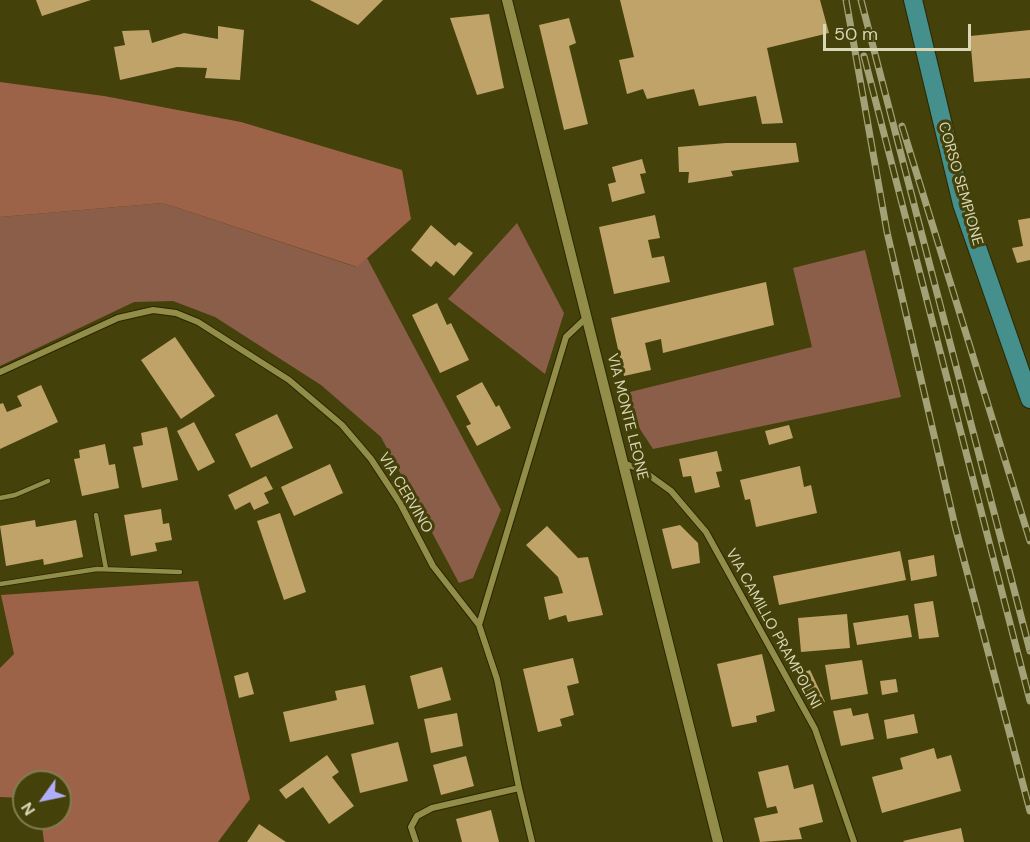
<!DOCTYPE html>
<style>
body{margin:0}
#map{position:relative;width:1030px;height:842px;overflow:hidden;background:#45410a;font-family:"DM Sans",sans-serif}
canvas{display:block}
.north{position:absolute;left:12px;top:770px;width:60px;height:60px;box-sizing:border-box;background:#45410a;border:2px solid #807d4e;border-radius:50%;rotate:237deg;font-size:16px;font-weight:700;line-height:24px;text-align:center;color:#d8d6b5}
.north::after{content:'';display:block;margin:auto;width:21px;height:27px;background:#b0adfa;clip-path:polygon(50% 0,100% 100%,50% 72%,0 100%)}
.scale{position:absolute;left:823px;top:24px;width:148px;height:27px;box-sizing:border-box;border:3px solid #d8d6b5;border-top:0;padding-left:8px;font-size:18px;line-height:21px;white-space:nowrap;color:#d8d6b5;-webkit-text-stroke:4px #45410a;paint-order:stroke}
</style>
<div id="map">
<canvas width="1030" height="842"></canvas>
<div class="north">N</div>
<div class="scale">50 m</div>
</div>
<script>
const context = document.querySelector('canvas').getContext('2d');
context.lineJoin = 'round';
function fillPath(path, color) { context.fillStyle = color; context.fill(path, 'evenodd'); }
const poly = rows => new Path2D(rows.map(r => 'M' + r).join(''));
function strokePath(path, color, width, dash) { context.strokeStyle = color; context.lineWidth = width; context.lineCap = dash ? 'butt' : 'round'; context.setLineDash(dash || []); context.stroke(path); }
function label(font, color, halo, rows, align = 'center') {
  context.font = font + ' "DM Sans",sans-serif'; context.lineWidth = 6; context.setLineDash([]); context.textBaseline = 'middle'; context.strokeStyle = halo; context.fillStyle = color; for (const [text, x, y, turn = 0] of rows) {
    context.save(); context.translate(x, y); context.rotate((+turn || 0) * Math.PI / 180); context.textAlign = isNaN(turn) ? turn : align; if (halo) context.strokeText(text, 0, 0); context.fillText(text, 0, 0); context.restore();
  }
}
const green = poly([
 [163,203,356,267,367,258,501,510,473,578,459,583,381,437,321,385,215,317,173,301,134,302,0,366,0,217],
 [517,223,564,313,545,374,448,299],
 [865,250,901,397,653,449,636,423,630,392,812,347,793,268]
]);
const forest = poly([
 [0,82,104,96,241,122,402,170,411,219,357,267,163,203,0,217],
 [198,581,250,799,218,842,44,842,41,818,60,818,60,782,24,782,24,798,0,797,0,668,14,654,1,595]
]);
const building = poly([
 [36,0,91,0,42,16],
 [310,0,383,0,358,25],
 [620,0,820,0,829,33,767,48,783,123,762,124,756,96,699,106,694,89,647,99,643,89,627,94,619,60,634,57],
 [489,14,504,88,477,95,450,18],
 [569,18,576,43,569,46,588,124,564,130,539,25],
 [218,26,244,30,240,80,205,78,207,68,177,67,120,80,114,47,125,45,122,31,149,30,152,43,184,33,218,39],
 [1030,30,1030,78,974,82,970,36],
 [726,143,796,143,799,162,731,171,733,176,688,183,689,172,679,172,678,147],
 [642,159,646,173,640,174,645,193,612,202,608,184,616,182,612,167],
 [655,215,660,238,648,240,652,258,664,256,670,282,614,294,599,227],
 [1030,218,1030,260,1017,263,1012,248,1023,246,1018,220],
 [431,225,455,246,459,242,473,253,454,276,436,261,431,267,411,250],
 [766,282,774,325,663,353,661,339,645,343,651,370,624,376,611,318],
 [437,303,447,325,451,323,469,360,440,373,412,315],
 [175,337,215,396,181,419,141,360],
 [482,382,496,407,499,405,511,428,477,446,466,426,471,424,456,396],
 [41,385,58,422,0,449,0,404,3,403,7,412,22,406,17,396],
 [277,414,293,448,251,468,235,434],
 [194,422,215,462,198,471,177,431],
 [789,425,793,438,769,445,765,431],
 [167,427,178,480,142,488,133,447,143,445,141,433],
 [105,444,109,465,115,464,119,488,82,496,74,459,80,458,79,450],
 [717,451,722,471,716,472,720,487,695,493,691,476,683,477,679,459],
 [330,464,343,493,294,516,281,487],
 [800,466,804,487,811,485,817,513,756,527,750,499,745,500,740,480],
 [266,476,273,489,264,493,269,503,254,510,250,502,235,510,228,495],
 [161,509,163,524,169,523,172,540,155,543,157,551,131,556,124,515],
 [280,513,306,592,284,600,257,521],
 [35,520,36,527,76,520,83,557,44,565,43,559,6,566,0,526],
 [680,525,698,543,700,563,672,569,662,529],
 [547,526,578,558,588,557,603,615,568,622,566,615,549,620,544,597,563,593,558,577,526,545],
 [900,551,906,580,779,605,773,576],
 [934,555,937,576,911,581,908,560],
 [933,601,939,637,919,639,914,604],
 [847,614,850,648,801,652,798,618],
 [908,615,912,637,857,645,853,623],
 [762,654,775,711,756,716,757,722,732,727,717,664],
 [573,658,579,683,567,686,574,715,560,719,562,726,538,732,523,669],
 [862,660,868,694,831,700,825,665],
 [442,667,451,700,418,709,410,676],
 [810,670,825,702,813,705,797,674],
 [248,672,254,694,239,698,234,676],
 [896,679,898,692,882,695,880,681],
 [365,685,374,724,290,742,283,712,337,700,335,691],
 [851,708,853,716,868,713,874,739,841,746,833,711],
 [457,713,463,746,431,753,424,719],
 [914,714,918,733,887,739,884,720],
 [398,742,408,781,360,793,351,754],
 [934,748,937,759,951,755,961,791,882,813,872,777,903,769,900,758],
 [327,755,339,772,332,777,354,806,329,824,303,787,286,799,279,790],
 [466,756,474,786,441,795,433,765],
 [788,765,794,789,813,784,823,822,799,828,802,839,760,842,754,818,778,813,776,806,767,808,758,772],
 [491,810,499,842,462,842,456,819],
 [259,824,286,842,247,842],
 [961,828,964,842,904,842,903,841]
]);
const service = poly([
 [0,498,15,495,48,481],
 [96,515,106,569],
 [0,584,97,569,180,572]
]);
const minor = poly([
 [0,372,118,318,153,310,176,313,198,322,289,380,342,425,371,459,400,503,433,566,479,625,566,337,586,318],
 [623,463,642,470,671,491,706,532,815,729,854,842],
 [519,788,532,842],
 [416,842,411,827,417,816,432,808,519,788,497,679,479,625]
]);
const tertiary = poly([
 [507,0,718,842]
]);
const primary = poly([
 [913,0,962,204,1030,399]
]);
const rail = poly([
 [846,0,887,232,955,526,1030,811],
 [861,0,1030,651],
 [864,56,1030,701],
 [902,126,1030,541]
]);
const streetNames = [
 ["CORSO SEMPIONE",960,184,74],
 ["VIA MONTE LEONE",627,417,76],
 ["VIA CERVINO",405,493,59],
 ["VIA CAMILLO PRAMPOLINI",773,629,61]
];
fillPath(green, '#8b5e49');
fillPath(forest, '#9d6349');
fillPath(building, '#bfa368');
strokePath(service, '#2a2702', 6);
strokePath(minor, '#2a2702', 8);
strokePath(tertiary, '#2a2702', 12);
strokePath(primary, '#2a2702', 20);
strokePath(service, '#928e4a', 4.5);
strokePath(minor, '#928e4a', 6);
strokePath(tertiary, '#928e4a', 10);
strokePath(primary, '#45908c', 18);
strokePath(rail, '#a3a178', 7);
strokePath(rail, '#45410a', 4.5, [14]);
label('15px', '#d8d6b5', '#45410a', streetNames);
</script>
